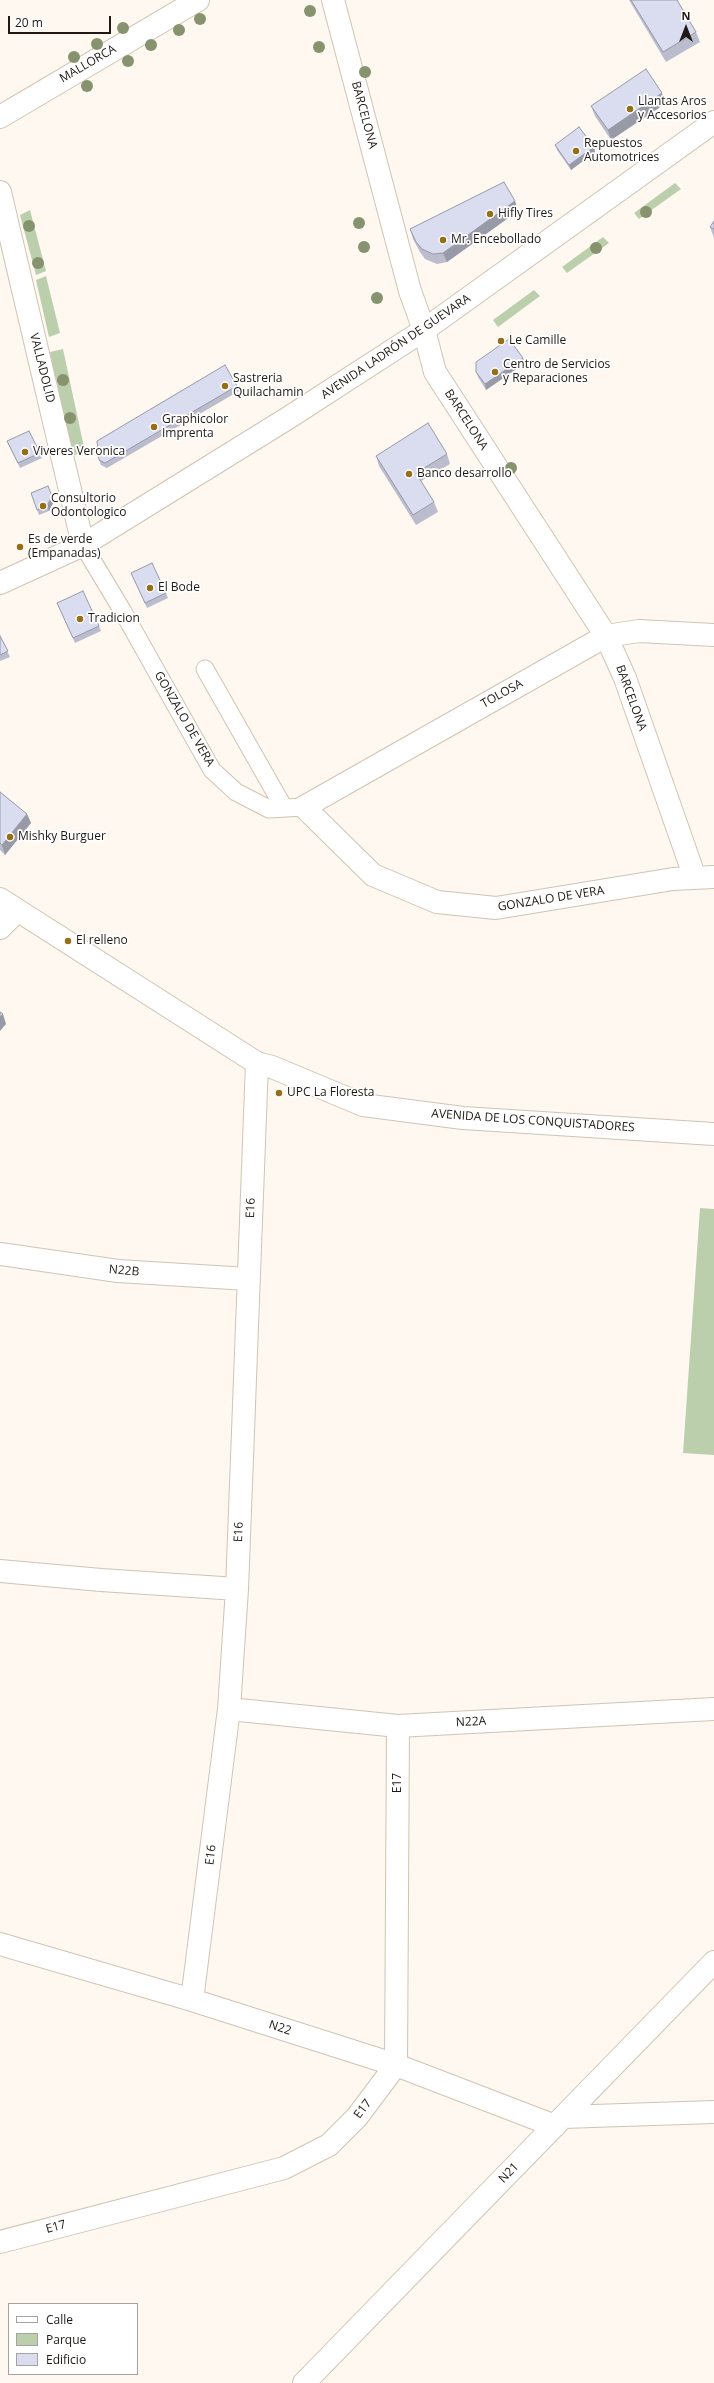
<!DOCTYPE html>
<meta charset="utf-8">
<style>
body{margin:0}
#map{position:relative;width:714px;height:2383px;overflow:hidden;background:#fef8f1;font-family:"Open Sans",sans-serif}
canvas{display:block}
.legend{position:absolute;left:8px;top:2303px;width:130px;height:72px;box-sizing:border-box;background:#fff;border:1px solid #a5a3a1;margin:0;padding:5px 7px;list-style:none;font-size:12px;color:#1e1914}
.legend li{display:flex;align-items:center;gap:8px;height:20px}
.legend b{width:20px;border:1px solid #a5a3a1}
.north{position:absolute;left:666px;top:8px;width:40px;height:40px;-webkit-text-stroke:3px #fff;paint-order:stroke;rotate:0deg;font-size:11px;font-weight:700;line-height:16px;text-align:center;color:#1e1914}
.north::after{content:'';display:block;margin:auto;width:14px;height:18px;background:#1e1914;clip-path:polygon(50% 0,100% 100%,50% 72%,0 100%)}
.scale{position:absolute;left:8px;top:16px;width:103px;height:18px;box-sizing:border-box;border:2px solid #1e1914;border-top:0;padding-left:5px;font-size:12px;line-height:14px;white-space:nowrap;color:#1e1914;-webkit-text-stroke:3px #fff;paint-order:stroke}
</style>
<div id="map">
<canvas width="714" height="2383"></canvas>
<ul class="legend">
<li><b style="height:5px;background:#fff"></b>Calle</li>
<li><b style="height:11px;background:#bbcfac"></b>Parque</li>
<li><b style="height:11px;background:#dadcef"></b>Edificio</li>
</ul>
<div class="north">N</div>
<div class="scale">20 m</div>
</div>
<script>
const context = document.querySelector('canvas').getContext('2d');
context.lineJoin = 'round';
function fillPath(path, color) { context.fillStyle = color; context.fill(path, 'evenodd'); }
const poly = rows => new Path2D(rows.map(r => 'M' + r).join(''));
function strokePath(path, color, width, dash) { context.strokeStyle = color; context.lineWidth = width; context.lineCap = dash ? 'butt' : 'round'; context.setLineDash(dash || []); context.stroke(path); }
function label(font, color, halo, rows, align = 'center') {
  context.font = font + ' "Open Sans",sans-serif'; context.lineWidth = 3.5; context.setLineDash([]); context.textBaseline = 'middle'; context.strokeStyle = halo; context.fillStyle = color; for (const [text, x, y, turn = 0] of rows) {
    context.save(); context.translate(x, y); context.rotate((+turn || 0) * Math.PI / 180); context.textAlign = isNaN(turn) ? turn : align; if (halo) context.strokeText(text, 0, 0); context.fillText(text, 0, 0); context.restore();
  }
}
const green = poly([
 [675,183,681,189,639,219,634,213],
 [30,210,46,271,36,275,20,215],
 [603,237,609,243,567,273,562,267],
 [46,276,60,333,49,337,36,280],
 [534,290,540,296,498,327,493,320],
 [63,349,85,452,71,456,50,352],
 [700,1208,714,1209,714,1455,683,1453]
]);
const service = poly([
 [83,545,122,610,212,770,236,792,269,809,304,807],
 [205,669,284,808]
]);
const minor = poly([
 [333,0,410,291,424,330,435,372,606,636,625,678,695,878],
 [0,117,198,0],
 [0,192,83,545],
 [714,635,639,631,606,636,304,807,373,875,437,902,496,908,673,879,714,877],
 [0,1254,118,1271,248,1279],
 [0,1571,101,1580,237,1589],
 [229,1709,398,1726,714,1709],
 [0,1944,192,2000,396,2065,555,2126],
 [192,2000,229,1709,237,1589,257,1063],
 [563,2117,714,2112],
 [0,2242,284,2168,329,2145,357,2117,396,2065,398,1726],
 [304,2383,714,1962]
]);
const tertiary = poly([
 [0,899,257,1063,272,1067,363,1105,463,1118,714,1134],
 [0,928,17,911]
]);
const secondary = poly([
 [0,583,83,545,288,418,424,330,714,122]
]);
const trees = [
 [310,11],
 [200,19],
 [123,28],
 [179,30],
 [97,44],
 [151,45],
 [319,47],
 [74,57],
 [128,61],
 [365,72],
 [87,86],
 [646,212],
 [359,223],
 [29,226],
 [364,247],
 [596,248],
 [38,263],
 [377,298],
 [63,380],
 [70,418],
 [511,468]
];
const wall = poly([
 [629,0,677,0,696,32,700,42,666,62],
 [666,103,611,140,595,116,591,106],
 [555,145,594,147,595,152,571,170,557,150],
 [515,201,518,211,447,262,437,264,425,259,420,252,413,239,410,229],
 [714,221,714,238,710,227],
 [523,358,525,363,486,390,478,377,476,372],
 [237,386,239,391,107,468,101,465,99,460],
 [7,441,40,453,42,458,20,468],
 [447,454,450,464,421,481,434,502,438,512,416,525,379,466,376,456],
 [31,493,54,501,49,511,39,515],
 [131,573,166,593,168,598,147,608],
 [57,603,99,626,101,631,75,643],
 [0,636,10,657,0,661],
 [0,792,27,814,31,823,5,855,0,850]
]);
const shadedWall = poly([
 [662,93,666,103,611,140,608,130],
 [594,147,595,152,571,170,569,165],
 [515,201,518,211,447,262,443,253],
 [523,358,525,363,486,390,485,384],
 [52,496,54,501,49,511,47,506],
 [27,814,31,823,5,855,2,845],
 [3,1014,6,1024,0,1031,0,1017]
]);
const building = poly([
 [631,0,677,0,696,32,663,52,631,0],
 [646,69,662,93,608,130,591,106,646,69],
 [579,127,594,147,569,165,555,145,579,127],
 [504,182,515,201,443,253,433,254,422,249,416,242,410,229,504,182],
 [714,221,714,229,710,227,714,221],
 [509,339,523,358,485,384,476,372,476,362,509,339],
 [225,365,237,386,105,463,99,460,97,441,225,365],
 [428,423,447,454,416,473,434,502,413,515,376,456,428,423],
 [29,431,40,453,18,463,7,441,29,431],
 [48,486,52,496,47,506,37,510,31,493,48,486],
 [152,563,166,593,145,603,131,573,152,563],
 [83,591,99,626,73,638,57,603,83,591],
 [0,636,8,651,0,655,0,636],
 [0,792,27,814,2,845,0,843,0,792],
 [0,1012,3,1014,0,1017,0,1012]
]);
const markers = [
 [630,109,4,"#946f18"],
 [576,151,4,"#946f18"],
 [490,214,4,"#946f18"],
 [443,240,4,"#946f18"],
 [501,341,4,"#946f18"],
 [495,372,4,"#946f18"],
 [225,386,4,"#946f18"],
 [154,427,4,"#946f18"],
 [25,452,4,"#946f18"],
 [409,474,4,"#946f18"],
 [43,506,4,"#946f18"],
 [20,547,4,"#946f18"],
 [150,588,4,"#946f18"],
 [80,619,4,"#946f18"],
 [10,837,4,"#946f18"],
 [68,941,4,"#946f18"],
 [279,1093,4,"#946f18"]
];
const streetNames = [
 ["MALLORCA",88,64,-30],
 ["BARCELONA",364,115,75],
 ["AVENIDA LADRÓN DE GUEVARA",396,347,-34],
 ["VALLADOLID",42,368,76],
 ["BARCELONA",466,420,57],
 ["TOLOSA",502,694,-29],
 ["BARCELONA",631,698,70],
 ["GONZALO DE VERA",184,719,60],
 ["GONZALO DE VERA",551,899,-9],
 ["AVENIDA DE LOS CONQUISTADORES",533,1121,4],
 ["E16",251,1208,-88],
 ["N22B",124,1271,5],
 ["E16",239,1532,-88],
 ["N22A",471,1722,-3],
 ["E17",398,1783,-90],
 ["E16",211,1855,-83],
 ["N22",280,2028,18],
 ["E17",363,2109,-53],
 ["N21",509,2173,-46],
 ["E17",56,2227,-15]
];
const poiNames = [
 ["Llantas Aros",638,102],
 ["y Accesorios",638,116],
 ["Repuestos",584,144],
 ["Automotrices",584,158],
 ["Hifly Tires",498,214],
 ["Mr. Encebollado",451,240],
 ["Le Camille",509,341],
 ["Centro de Servicios",503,365],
 ["y Reparaciones",503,379],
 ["Sastreria",233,379],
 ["Quilachamin",233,393],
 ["Graphicolor",162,420],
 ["Imprenta",162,434],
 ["Viveres Veronica",33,452],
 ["Banco desarrollo",417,474],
 ["Consultorio",51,499],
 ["Odontologico",51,513],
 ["Es de verde",28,540],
 ["(Empanadas)",28,554],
 ["El Bode",158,588],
 ["Tradicion",88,619],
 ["Mishky Burguer",18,837],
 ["El relleno",76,941],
 ["UPC La Floresta",287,1093]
];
fillPath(green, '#bbcfac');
strokePath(service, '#d1c3b3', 19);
strokePath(minor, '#d1c3b3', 24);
strokePath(tertiary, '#d1c3b3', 24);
strokePath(secondary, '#d1c3b3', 24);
strokePath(service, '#fff', 17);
strokePath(minor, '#fff', 22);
strokePath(tertiary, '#fff', 22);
strokePath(secondary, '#fff', 22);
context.fillStyle = '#87936f';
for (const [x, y] of trees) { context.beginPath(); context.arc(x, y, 6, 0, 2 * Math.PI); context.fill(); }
fillPath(wall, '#bbbdce');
fillPath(shadedWall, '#999aa7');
fillPath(building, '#dadcef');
strokePath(building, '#999aa7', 1);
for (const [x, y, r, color] of markers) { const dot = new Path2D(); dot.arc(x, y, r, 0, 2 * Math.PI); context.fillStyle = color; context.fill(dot); strokePath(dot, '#fff', 1.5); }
label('12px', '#1e1914', '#fff', streetNames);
label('12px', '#1e1914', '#fff', poiNames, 'left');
</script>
